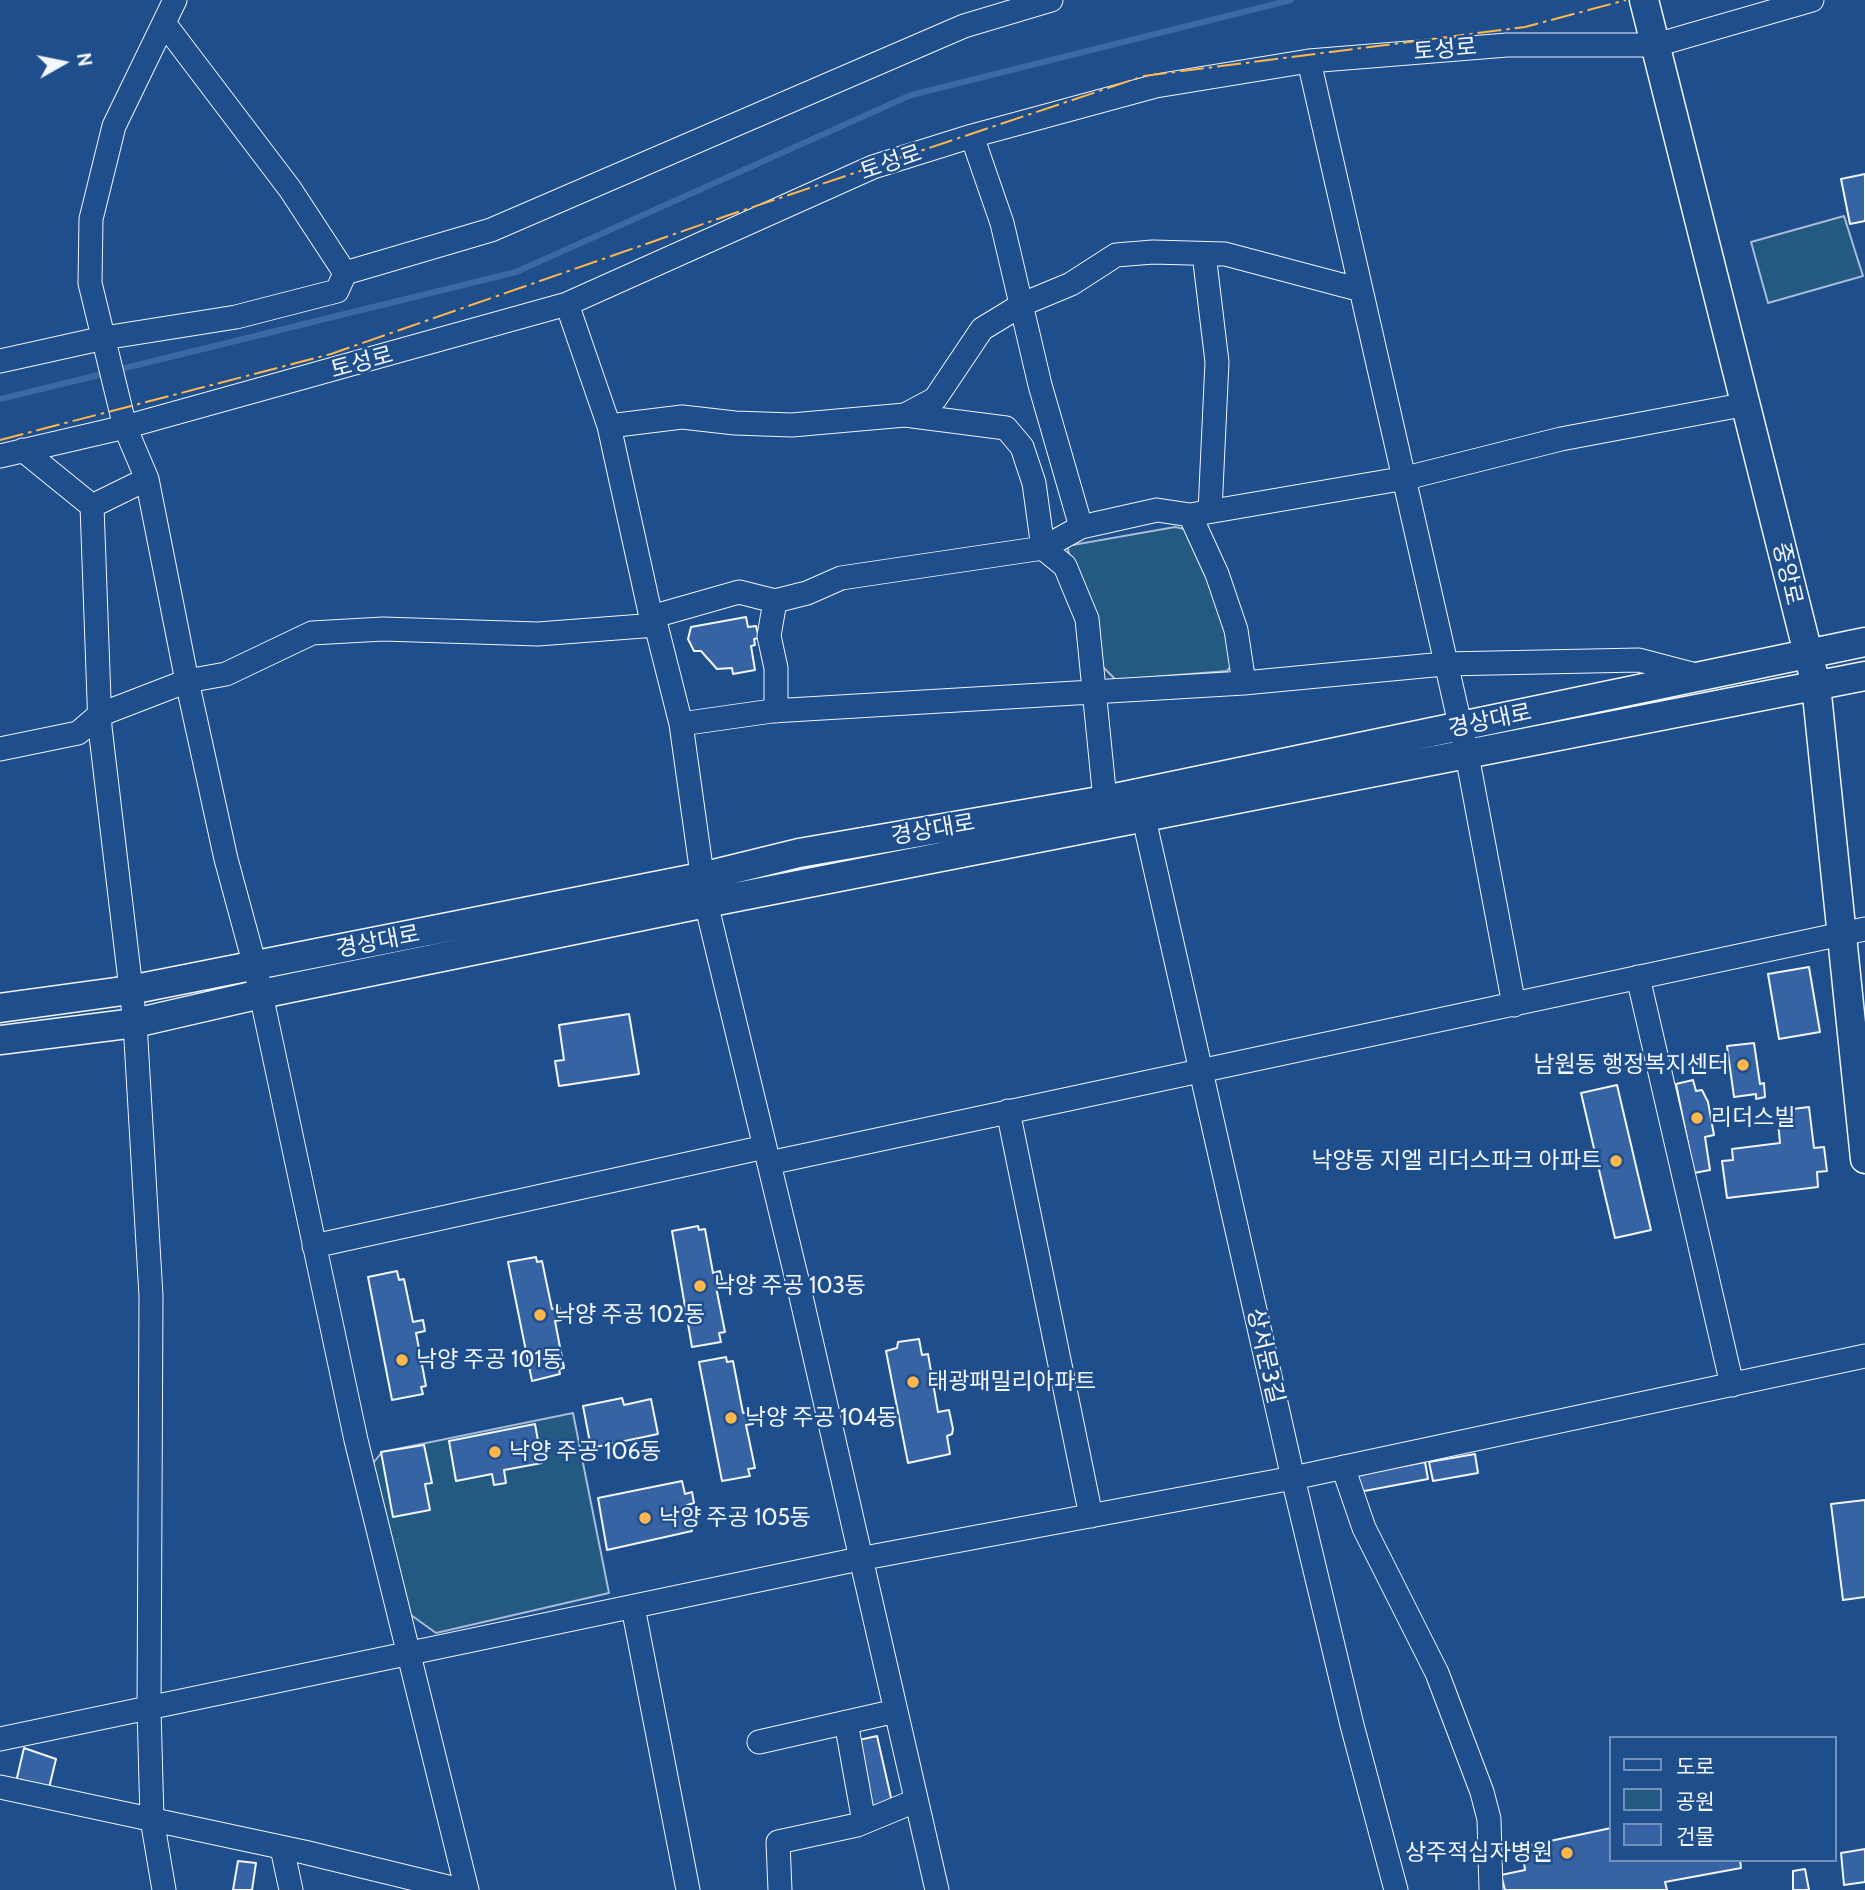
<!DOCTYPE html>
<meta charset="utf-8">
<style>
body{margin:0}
#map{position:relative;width:1865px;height:1890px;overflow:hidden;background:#1f4e8c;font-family:Cabin,"Noto Sans KR",sans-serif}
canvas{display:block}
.legend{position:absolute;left:1609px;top:1736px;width:228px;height:126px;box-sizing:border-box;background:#1f4e8c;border:2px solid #7391ba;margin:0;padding:9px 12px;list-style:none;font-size:21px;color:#f2f6ff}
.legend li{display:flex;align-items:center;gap:14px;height:35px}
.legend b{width:35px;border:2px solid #7391ba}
.north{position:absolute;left:28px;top:28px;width:70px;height:70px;-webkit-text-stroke:5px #1f4e8c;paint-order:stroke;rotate:81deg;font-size:19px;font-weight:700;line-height:28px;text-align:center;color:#f2f6ff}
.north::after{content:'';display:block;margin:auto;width:24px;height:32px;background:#f2f6ff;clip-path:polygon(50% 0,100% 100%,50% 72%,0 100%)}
</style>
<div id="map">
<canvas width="1865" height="1890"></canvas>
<ul class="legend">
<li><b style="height:9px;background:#1f4e8c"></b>도로</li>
<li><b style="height:19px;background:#245a82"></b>공원</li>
<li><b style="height:19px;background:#3563a3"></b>건물</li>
</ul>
<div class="north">N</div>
</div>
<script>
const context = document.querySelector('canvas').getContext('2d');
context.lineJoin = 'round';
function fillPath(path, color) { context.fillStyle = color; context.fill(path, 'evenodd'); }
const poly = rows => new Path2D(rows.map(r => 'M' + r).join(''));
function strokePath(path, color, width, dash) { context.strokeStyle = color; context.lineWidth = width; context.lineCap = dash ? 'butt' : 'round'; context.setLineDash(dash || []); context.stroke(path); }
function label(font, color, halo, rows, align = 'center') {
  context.font = font + ' Cabin,"Noto Sans KR",sans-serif'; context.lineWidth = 5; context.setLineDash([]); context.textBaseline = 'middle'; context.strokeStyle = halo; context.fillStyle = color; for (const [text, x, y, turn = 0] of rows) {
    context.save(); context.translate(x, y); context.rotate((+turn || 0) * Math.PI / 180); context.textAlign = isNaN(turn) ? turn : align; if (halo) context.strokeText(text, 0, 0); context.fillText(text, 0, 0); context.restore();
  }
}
const green = poly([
 [1844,216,1863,276,1768,303,1751,242,1844,216],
 [1175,527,1189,530,1214,582,1236,659,1227,671,1116,680,1098,662,1067,546,1175,527],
 [573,1413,609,1593,436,1633,404,1610,370,1467,382,1452,573,1413]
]);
const stream = poly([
 [117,370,516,272,911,95,1291,0],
 [0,399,107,373]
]);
const building = poly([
 [1865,174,1865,221,1850,224,1841,179,1865,174],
 [746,617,748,627,756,626,759,638,754,639,755,645,751,646,755,670,733,674,732,668,717,669,701,651,694,651,688,639,691,627,746,617],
 [1809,967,1820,1032,1779,1039,1768,974,1809,967],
 [629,1014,639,1074,559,1086,555,1061,564,1060,559,1025,629,1014],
 [1754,1043,1760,1084,1764,1083,1765,1097,1756,1099,1756,1094,1734,1097,1727,1046,1754,1043],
 [1693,1080,1696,1091,1702,1090,1708,1102,1714,1135,1705,1137,1710,1170,1694,1173,1676,1084,1693,1080],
 [1617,1085,1651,1230,1615,1238,1581,1093,1617,1085],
 [1809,1107,1814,1148,1824,1147,1827,1171,1817,1172,1818,1187,1727,1198,1722,1161,1733,1160,1732,1149,1780,1143,1777,1111,1809,1107],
 [698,1226,699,1230,705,1229,713,1273,720,1271,723,1285,716,1287,725,1332,719,1333,721,1342,692,1347,672,1231,698,1226],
 [536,1257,537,1262,542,1261,552,1309,560,1308,561,1320,555,1321,564,1368,559,1369,560,1374,532,1381,508,1262,536,1257],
 [397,1271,399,1280,404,1279,413,1322,423,1320,425,1331,416,1333,426,1386,421,1387,423,1394,392,1400,368,1277,397,1271],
 [919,1339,922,1355,928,1354,938,1412,949,1410,953,1429,952,1434,947,1436,950,1454,908,1463,886,1351,897,1348,898,1342,919,1339],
 [726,1357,727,1362,733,1361,743,1413,750,1412,753,1424,746,1425,755,1468,748,1469,750,1476,722,1481,699,1362,726,1357],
 [622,1398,624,1405,651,1399,658,1434,591,1448,583,1406,622,1398],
 [535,1424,542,1463,504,1470,506,1483,494,1485,492,1474,456,1481,449,1441,535,1424],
 [424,1445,432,1483,425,1484,430,1510,393,1517,381,1452,424,1445],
 [1475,1454,1478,1473,1433,1481,1429,1462,1475,1454],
 [1425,1462,1428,1479,1359,1492,1357,1475,1425,1462],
 [682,1481,685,1494,692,1492,694,1503,687,1505,692,1531,607,1550,598,1498,682,1481],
 [1865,1500,1865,1597,1843,1600,1831,1504,1865,1500],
 [877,1736,892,1802,868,1807,859,1740,877,1736],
 [24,1748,56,1759,48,1792,16,1782,24,1748],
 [1611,1828,1611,1860,1740,1860,1741,1868,1665,1882,1667,1890,1505,1890,1501,1875,1525,1870,1522,1847,1611,1828],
 [1865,1849,1865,1882,1844,1885,1841,1853,1865,1849],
 [238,1861,256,1863,252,1890,233,1890,238,1861],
 [1805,1869,1809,1890,1793,1890,1793,1871,1805,1869]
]);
const minor = poly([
 [164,23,290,189,345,273,491,230,964,26,1051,0],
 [1309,61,1467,755,1514,1005],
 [972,136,1002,223,1040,385,1081,527],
 [1204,254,1217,362,1210,511],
 [567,304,609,426,651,617,656,625],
 [0,361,104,338,236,317,337,291,345,273],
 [905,415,1006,428,1022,447,1034,483,1043,548,1065,566,1087,619,1105,800],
 [609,426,682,417,735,423,792,425,905,415,935,399,982,329,1023,304,1071,284,1116,255,1153,252,1225,254,1361,290],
 [23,450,92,506,100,727,135,1023,151,1296,149,1709,152,1819,164,1890],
 [0,456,125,427,567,304,873,167,972,136,1156,86,1309,61,1507,45,1656,45,1812,0],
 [147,479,125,427,90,283,91,219,114,126,175,0],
 [92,506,147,479,187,681,226,674,312,633,383,629,538,634,656,625,681,724,772,711,1244,683,1444,664,1639,660,1700,676],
 [1190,515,1217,574,1236,630,1244,683],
 [651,617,739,592,775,601],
 [776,711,776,668,769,636,775,601,807,593,841,578,1043,548,1081,527,1157,510,1190,515,1406,478,1561,439,1747,404],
 [681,724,706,903,800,1292,937,1890],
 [0,749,78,733,99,715,187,681,226,859,255,966,356,1440,467,1890],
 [1144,819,1293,1478,1352,1725,1396,1890],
 [1638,977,1732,1385],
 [1008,1111,1091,1516],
 [769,1163,1865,929],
 [314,1246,765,1147],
 [1343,1467,1364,1528,1437,1673,1482,1792,1489,1819,1491,1890],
 [633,1607,688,1890],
 [846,1722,864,1822],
 [0,1739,859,1559,1293,1478,1865,1356],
 [759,1742,896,1711],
 [0,1787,304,1852,460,1890],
 [282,1848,291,1890],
 [780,1890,778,1842,857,1825,915,1801]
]);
const major = poly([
 [1644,0,1816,685,1865,1159],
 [0,1008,130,990,701,877,799,853,1105,800,1865,642],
 [0,1040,135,1023,261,994,706,903,1865,676]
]);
const power = poly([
 [0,440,331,354,729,215,1144,76,1525,27,1626,0]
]);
const markers = [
 [1743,1065,7,"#ffb74d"],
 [1697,1118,7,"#ffb74d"],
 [1616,1161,7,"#ffb74d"],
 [700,1286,7,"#ffb74d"],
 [540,1315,7,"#ffb74d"],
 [402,1360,7,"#ffb74d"],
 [913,1382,7,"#ffb74d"],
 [731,1418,7,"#ffb74d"],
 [495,1452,7,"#ffb74d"],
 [645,1518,7,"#ffb74d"],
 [1567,1853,7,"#ffb74d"]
];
const streetNames = [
 ["토성로",1445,50,-5],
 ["토성로",891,163,-19],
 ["토성로",362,363,-15],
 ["중앙로",1787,574,77],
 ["경상대로",1490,721,-12],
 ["경상대로",933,830,-10],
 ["경상대로",378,942,-11],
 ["상서문3길",1265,1356,77]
];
const poiNames = [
 ["남원동 행정복지센터",1729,1065,"right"],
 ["리더스빌",1711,1118],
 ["낙양동 지엘 리더스파크 아파트",1602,1161,"right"],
 ["낙양 주공 103동",714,1286],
 ["낙양 주공 102동",554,1315],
 ["낙양 주공 101동",416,1360],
 ["태광패밀리아파트",927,1382],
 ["낙양 주공 104동",745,1418],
 ["낙양 주공 106동",509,1452],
 ["낙양 주공 105동",659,1518],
 ["상주적십자병원",1553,1853,"right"]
];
fillPath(green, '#245a82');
strokePath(green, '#a8bbd7', 2);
strokePath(stream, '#3b69a3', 6);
fillPath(building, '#3563a3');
strokePath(building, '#f2f6ff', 2);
strokePath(minor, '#f2f6ff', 25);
strokePath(major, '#f2f6ff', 31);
strokePath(minor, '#1f4e8c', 23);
strokePath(major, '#1f4e8c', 28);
strokePath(power, '#ffb74d', 2, [24, 5, 3.5, 5]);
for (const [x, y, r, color] of markers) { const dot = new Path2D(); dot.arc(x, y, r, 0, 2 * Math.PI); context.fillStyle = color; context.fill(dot); strokePath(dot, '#1f4e8c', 2.5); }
label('23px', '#f2f6ff', '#1f4e8c', streetNames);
label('23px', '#f2f6ff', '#1f4e8c', poiNames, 'left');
</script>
